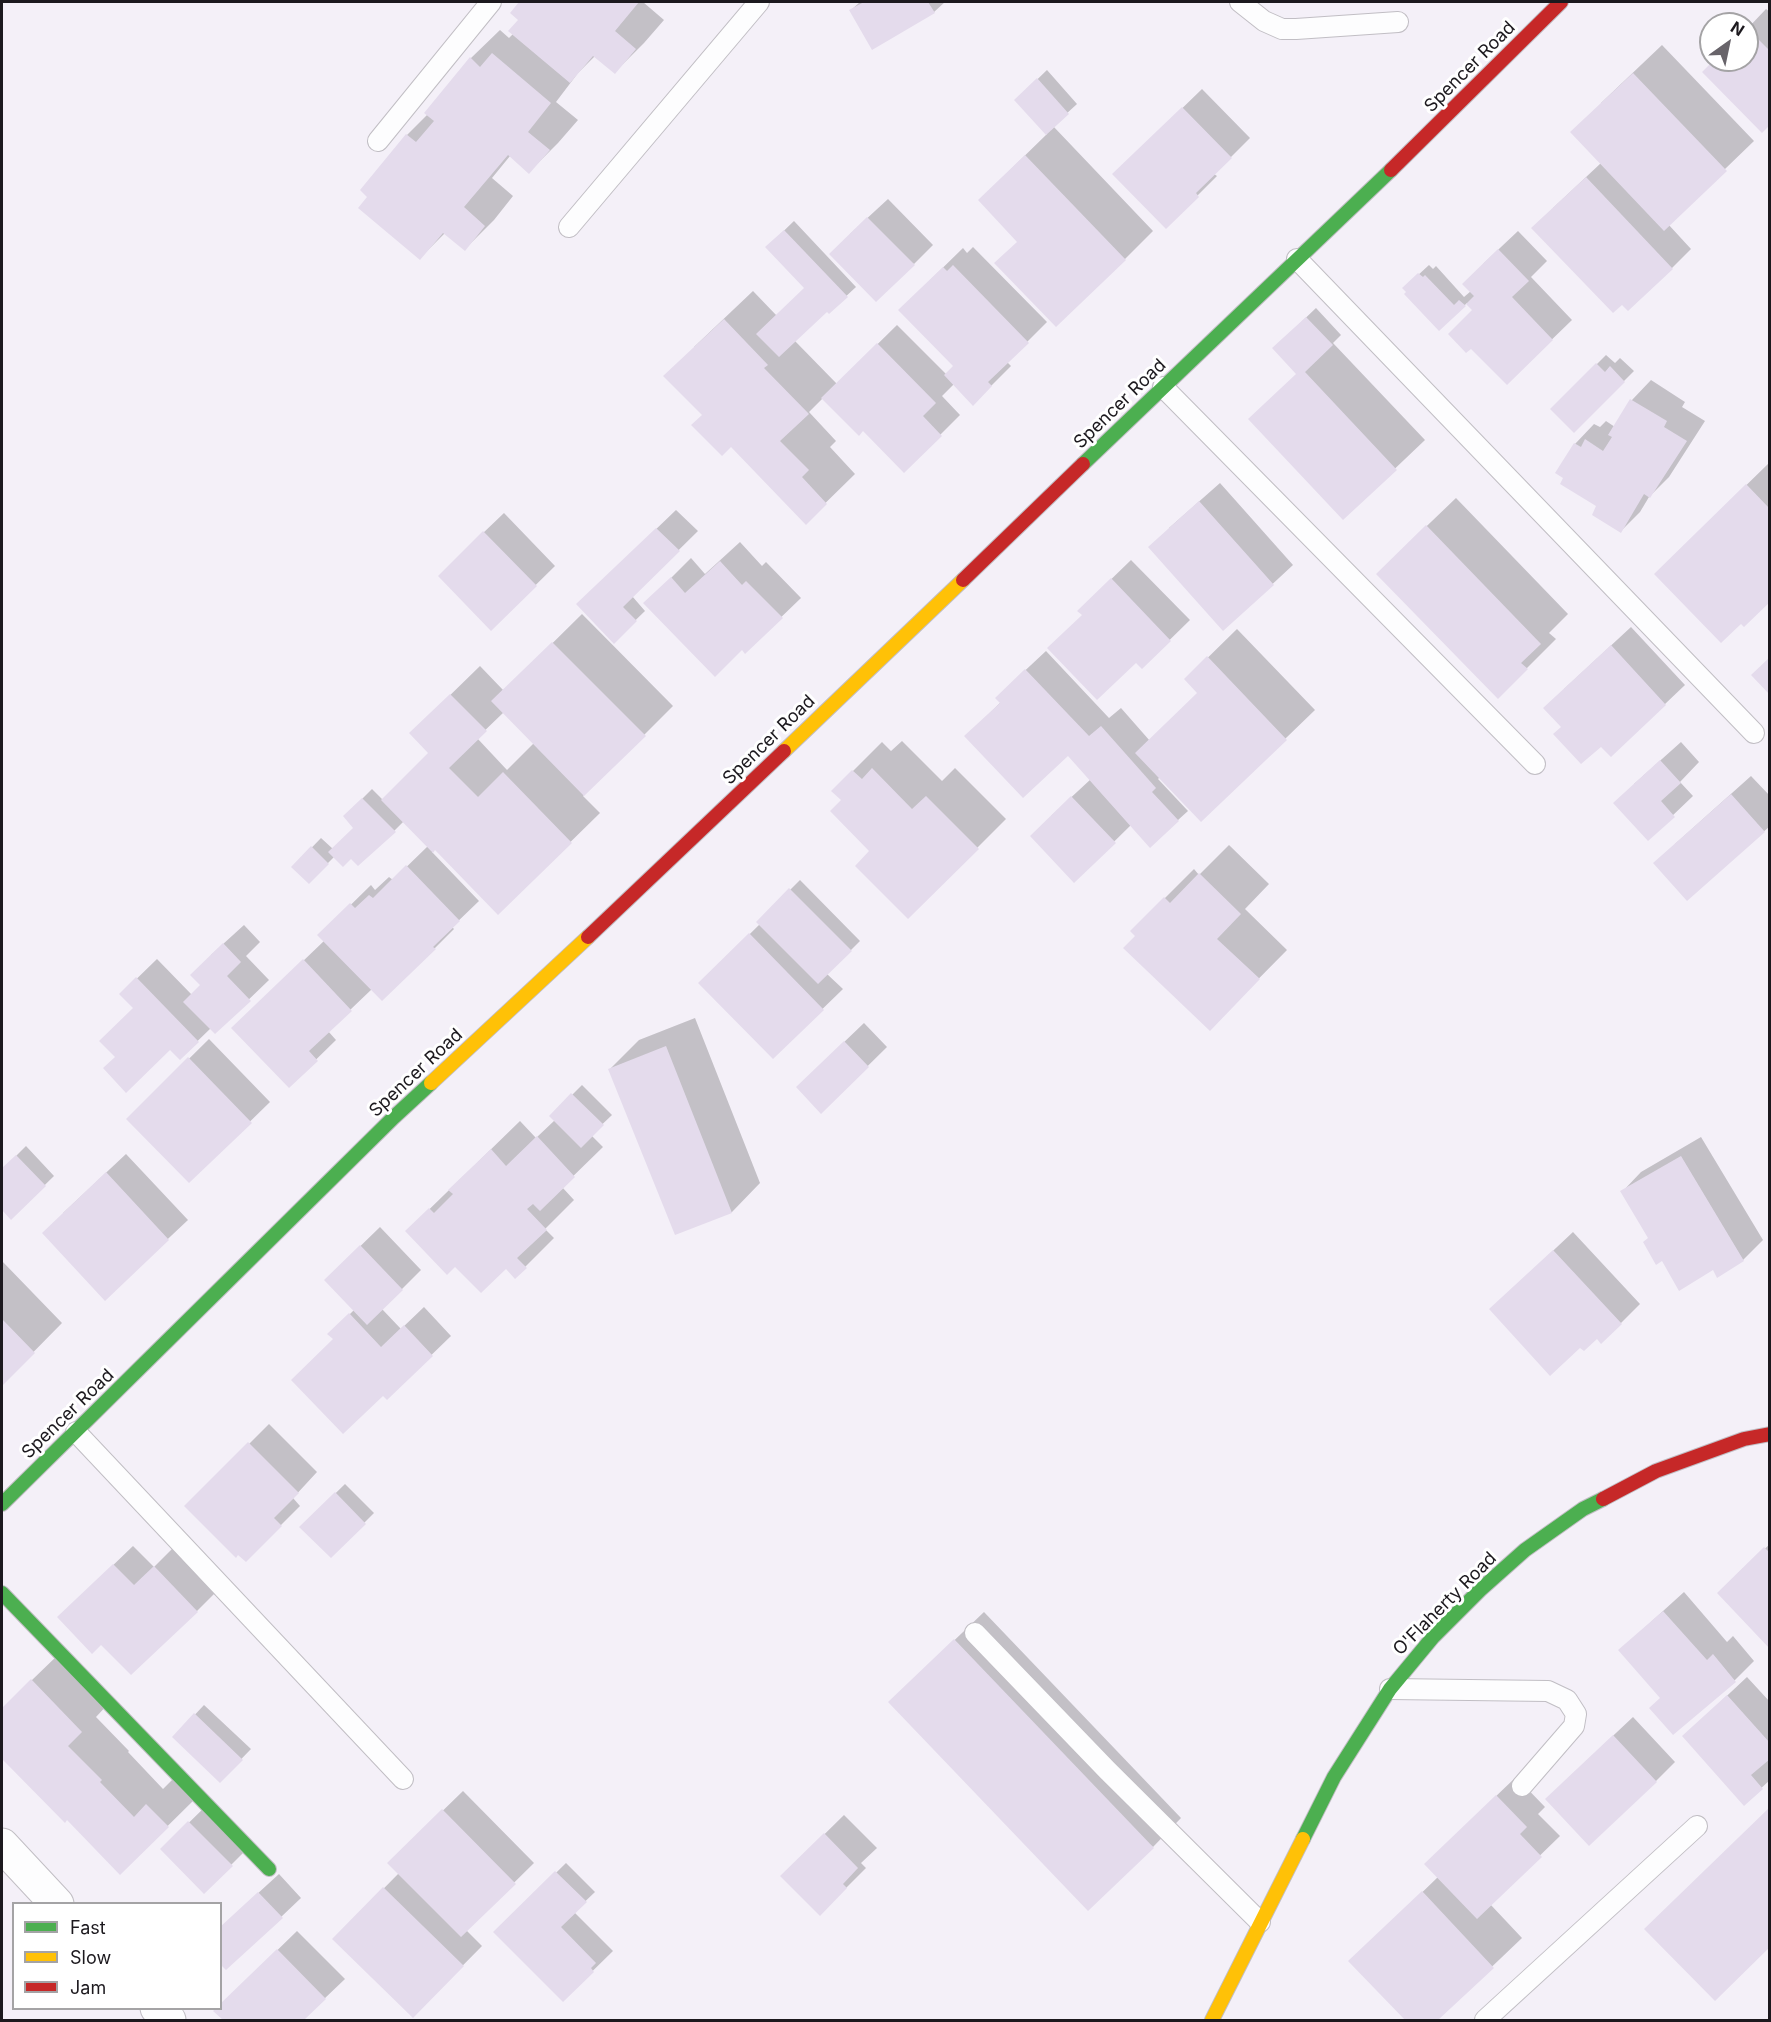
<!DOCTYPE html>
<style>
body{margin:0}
#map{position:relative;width:1771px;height:2022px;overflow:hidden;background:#f4f0f8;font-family:Inter,sans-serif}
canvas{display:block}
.frame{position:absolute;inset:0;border:3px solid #1c191e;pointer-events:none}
.legend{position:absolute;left:12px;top:1902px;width:210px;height:108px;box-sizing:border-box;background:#fff;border:2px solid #a4a3a5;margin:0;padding:8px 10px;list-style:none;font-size:18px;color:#1c191e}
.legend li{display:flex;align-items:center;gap:12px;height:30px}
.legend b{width:30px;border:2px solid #a4a3a5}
.north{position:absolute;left:1699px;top:12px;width:60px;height:60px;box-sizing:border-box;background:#fff;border:2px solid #a4a3a5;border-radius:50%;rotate:33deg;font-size:16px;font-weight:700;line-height:24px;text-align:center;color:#1c191e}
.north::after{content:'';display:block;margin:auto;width:21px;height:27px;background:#68646a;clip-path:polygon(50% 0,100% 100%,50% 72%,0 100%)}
</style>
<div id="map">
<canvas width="1771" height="2022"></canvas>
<div class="frame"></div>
<ul class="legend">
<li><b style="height:8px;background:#4caf50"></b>Fast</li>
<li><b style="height:8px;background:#ffc107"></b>Slow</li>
<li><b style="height:8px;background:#c62828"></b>Jam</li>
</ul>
<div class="north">N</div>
</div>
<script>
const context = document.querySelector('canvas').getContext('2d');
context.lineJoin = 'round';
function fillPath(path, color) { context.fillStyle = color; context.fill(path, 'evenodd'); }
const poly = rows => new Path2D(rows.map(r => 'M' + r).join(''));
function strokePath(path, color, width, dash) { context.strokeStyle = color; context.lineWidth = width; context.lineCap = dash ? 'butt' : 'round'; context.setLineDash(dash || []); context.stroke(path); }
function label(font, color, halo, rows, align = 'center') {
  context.font = font + ' Inter,sans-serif'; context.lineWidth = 6; context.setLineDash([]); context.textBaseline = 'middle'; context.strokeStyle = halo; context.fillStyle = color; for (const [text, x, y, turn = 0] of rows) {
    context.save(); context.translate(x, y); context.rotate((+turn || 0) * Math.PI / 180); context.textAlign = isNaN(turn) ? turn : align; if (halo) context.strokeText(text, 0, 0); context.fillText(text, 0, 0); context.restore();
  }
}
const shadow = poly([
 [521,2,643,2,664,20,644,43,615,72,595,56,578,73,556,102,578,120,558,143,529,172,510,156,492,178,513,196,494,220,465,249,445,233,420,258,369,196,362,190,407,135,428,114,471,58,500,30,509,38,513,34,520,20,512,13],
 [860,2,945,2,934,12,851,10],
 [1766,9,1770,12,1770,123,1716,60,1747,60,1747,29],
 [1662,45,1754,141,1668,224,1691,249,1672,268,1622,303,1553,208,1601,163,1601,103],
 [1047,70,1077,104,1053,126,1153,231,1125,259,1019,241,1009,171,1047,134,1016,100],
 [1202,89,1250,138,1214,174,1217,176,1166,227,1134,155],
 [888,199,933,245,914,264,850,234],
 [794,221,856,287,829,312,827,310,795,341,837,384,897,325,946,374,955,366,919,291,963,248,967,253,973,247,1047,322,1007,362,1011,366,973,404,954,384,942,396,960,415,904,471,864,428,823,398,809,412,836,441,830,447,855,474,806,522,703,415,694,347,753,291,777,316,806,288,767,247],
 [1518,231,1547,261,1531,277,1572,320,1507,383,1474,310,1467,303,1439,329,1404,288,1429,265,1433,269,1436,266,1464,297,1471,291,1483,264],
 [1316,308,1341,335,1333,343,1425,440,1343,518,1298,373,1274,348],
 [1606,355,1615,363,1620,358,1634,371,1574,431,1552,409],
 [1651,380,1685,402,1682,407,1705,421,1669,477,1649,497,1640,512,1621,531,1599,506,1575,444,1594,424,1600,427,1606,421,1615,427,1632,400],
 [1770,462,1770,600,1685,545],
 [1220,483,1293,565,1224,629,1169,528],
 [1456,498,1568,614,1549,633,1556,639,1498,697,1407,545],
 [676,510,698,531,632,596,645,611,614,641,578,604],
 [504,513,555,566,491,629,459,556],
 [740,542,762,566,766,562,801,598,745,652,665,584,691,558,705,574],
 [1131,560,1190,620,1142,667,1084,614,1098,592],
 [582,614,673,706,583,796,600,813,498,913,436,848,432,852,479,901,452,927,454,929,435,948,372,989,328,1031,336,1040,289,1086,253,1009,325,940,320,935,371,885,375,890,389,877,393,880,428,846,404,821,394,831,351,857,335,856,309,882,293,867,321,838,333,849,355,828,354,807,372,789,383,800,430,753,440,705,480,666,504,691],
 [504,712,534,743,507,770,477,738],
 [1631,627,1685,685,1665,704,1601,744,1562,727,1564,689],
 [1237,629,1315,710,1201,820,1160,777,1158,779,1188,811,1178,820,1131,825,1074,881,1051,816,1091,779,1068,753,966,736,1001,702,1016,679,1046,651,1109,718,1121,708,1150,741,1199,693,1186,679],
 [902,741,942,781,955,768,1006,819,908,917,843,800,833,791,882,742,891,751],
 [1681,742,1699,762,1680,782,1693,796,1648,839,1634,784],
 [1751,776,1770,796,1770,826,1688,899,1675,844],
 [1229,845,1269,884,1245,909,1287,950,1209,1029,1132,931,1194,869,1199,875],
 [800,880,860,941,827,974,843,989,773,1057,700,983,760,924,758,922],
 [244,925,260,942,246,956,269,980,215,1032,211,1028,180,1058,170,1048,116,1057,134,1008,121,994,157,959,192,995,202,985,211,955],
 [695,1018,760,1183,732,1212,675,1233,610,1069,639,1040],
 [864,1023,887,1047,821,1112,817,1068],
 [209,1039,270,1102,189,1181,128,1119],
 [582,1085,612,1115,591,1135,603,1147,562,1187,574,1200,545,1229,554,1238,515,1277,506,1267,455,1265,407,1231,520,1121,536,1138,555,1120,551,1116],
 [1701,1137,1763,1240,1743,1260,1718,1276,1714,1268,1649,1237,1622,1192,1641,1172],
 [26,1146,54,1176,11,1218,2,1208,2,1170],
 [126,1154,188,1220,105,1298,63,1213],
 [380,1227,421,1270,382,1309,401,1329,424,1307,451,1336,387,1398,330,1334,354,1310,345,1261],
 [1573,1232,1640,1304,1621,1323,1597,1337,1491,1309],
 [2,1261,62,1323,2,1384],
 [269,1424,317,1472,293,1498,300,1506,246,1560,187,1506],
 [345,1484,374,1513,331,1556,301,1527],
 [1770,1544,1770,1646,1738,1573],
 [133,1546,154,1567,174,1547,216,1592,197,1611,79,1598],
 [1684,1592,1727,1642,1733,1636,1754,1661,1735,1680,1673,1733,1661,1698,1620,1650],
 [984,1612,1181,1818,1153,1847,919,1674],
 [61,1652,110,1702,96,1717,129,1751,128,1752,163,1789,176,1776,197,1797,120,1873,67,1818,65,1820,2,1757,2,1709],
 [1747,1677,1770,1702,1770,1780,1744,1804,1684,1736],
 [204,1705,251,1749,220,1781,174,1737],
 [1633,1717,1675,1762,1656,1781,1566,1780],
 [1516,1777,1545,1807,1538,1814,1560,1836,1490,1904,1522,1938,1436,2020,1407,2020,1351,1961,1438,1877,1445,1845],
 [463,1791,534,1863,466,1930,482,1946,413,2016,334,1939,399,1873,389,1863],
 [209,1803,251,1845,204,1892,162,1849],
 [844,1815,877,1848,861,1863,866,1868,820,1914,782,1876],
 [566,1863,595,1892,574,1912,613,1951,563,2000,496,1932],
 [279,1874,301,1898,281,1917,220,1928],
 [297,1931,345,1979,302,2020,223,2020,220,2006]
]);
const building = poly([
 [519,2,639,2,615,31,636,49,615,74,593,56,570,83,508,31,518,20,510,13],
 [864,2,928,2,935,13,872,50,849,10],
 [1747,28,1770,51,1770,125,1762,133,1702,72,1714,60,1747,60],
 [492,53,551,103,528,132,550,150,529,174,508,155,464,207,485,226,465,251,443,233,420,260,358,208,367,197,360,190,406,134,416,142,434,121,424,113,470,57,480,67],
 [1633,73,1727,171,1664,231,1570,132],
 [1037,78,1069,114,1046,135,1014,100],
 [1182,107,1232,158,1196,193,1199,197,1166,229,1112,174],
 [1025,155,1126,260,1056,327,994,263,1017,242,978,200],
 [1586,177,1673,269,1628,311,1622,305,1613,313,1531,228],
 [867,217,915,265,876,302,829,254],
 [784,230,848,297,829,314,827,312,779,357,756,334,804,288,765,247],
 [1498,249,1529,281,1512,297,1553,340,1507,385,1471,349,1466,353,1448,334,1472,310,1466,304,1474,296,1462,284],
 [953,265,1029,343,988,382,992,386,973,406,944,375,953,366,898,310,943,267,947,271],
 [1418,273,1423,277,1425,275,1454,305,1459,300,1466,306,1439,331,1404,294,1406,292,1402,288],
 [1306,317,1333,345,1305,372,1397,470,1343,520,1248,419,1296,374,1272,348],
 [724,319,768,365,764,368,809,414,780,441,809,470,802,477,827,504,806,525,731,447,722,456,691,425,702,415,663,376],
 [877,343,936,403,923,416,942,436,904,473,863,431,859,436,821,398],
 [1596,363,1605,372,1610,366,1625,382,1574,433,1550,409],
 [1630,399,1667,421,1664,427,1687,441,1650,498,1644,494,1621,533,1592,515,1596,506,1560,484,1563,478,1555,473,1574,443,1581,447,1585,439,1603,451,1612,437,1608,435],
 [1746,484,1770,509,1770,602,1744,627,1741,624,1721,643,1654,574],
 [1199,501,1274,585,1223,631,1148,547],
 [1426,525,1541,644,1521,663,1528,669,1498,699,1376,574],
 [656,528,680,551,623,607,637,621,614,644,576,604],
 [483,531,537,586,491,631,438,576],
 [720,561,742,585,746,581,783,618,745,654,742,650,715,677,643,603,671,577,685,593],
 [1111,578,1171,641,1142,669,1136,663,1097,700,1047,648,1082,615,1077,611],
 [552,642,646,736,584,796,491,701],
 [1611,645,1666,705,1611,757,1601,747,1581,764,1553,734,1561,727,1543,708],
 [1207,656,1287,740,1201,822,1135,753,1197,693,1184,679],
 [1770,657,1770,695,1751,675],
 [1025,669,1089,736,1101,726,1156,788,1152,792,1179,821,1150,848,1068,756,1023,798,964,736,1000,703,995,698],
 [450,694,487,731,449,768,478,797,503,772,572,843,498,915,435,850,433,853,381,800,428,753,409,733],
 [1660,760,1681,783,1661,801,1675,817,1648,841,1613,803],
 [872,768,912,809,926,796,979,849,908,919,855,866,869,851,830,811,841,800,831,791,852,770,862,779],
 [1731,794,1765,832,1687,901,1653,863],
 [1071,796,1116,843,1074,883,1030,836],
 [362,798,396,832,358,866,351,859,343,867,328,852,353,828,343,816],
 [311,846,329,864,309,884,291,867],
 [406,865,460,921,433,947,436,949,382,1001,317,935,350,903,355,908,369,895,373,898],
 [1199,873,1241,914,1217,939,1260,979,1210,1031,1123,948,1135,936,1130,931,1164,897,1170,903],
 [789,888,852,951,818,984,756,922],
 [749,933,824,1010,773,1059,698,983],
 [223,943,241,962,227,976,251,1001,215,1034,183,1002,200,985,190,975],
 [303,959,352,1011,309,1051,318,1061,289,1088,231,1028],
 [136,977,199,1042,180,1060,170,1050,126,1093,103,1068,115,1057,99,1041,133,1008,119,994],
 [844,1041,869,1067,821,1114,796,1087],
 [666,1046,732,1213,675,1235,608,1069],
 [188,1057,252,1123,189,1183,126,1119],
 [571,1093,604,1125,581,1148,549,1116],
 [537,1136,575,1177,540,1211,533,1204,527,1209,547,1230,517,1258,527,1268,515,1279,506,1269,481,1293,455,1267,447,1275,405,1231,429,1208,434,1213,453,1194,448,1190,491,1149,506,1166],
 [16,1155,46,1186,11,1220,2,1210,2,1168],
 [1681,1156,1744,1261,1717,1278,1713,1270,1679,1291,1662,1261,1656,1265,1643,1242,1648,1238,1620,1191],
 [106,1172,169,1240,105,1301,42,1233],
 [360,1245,403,1290,367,1325,324,1280],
 [1553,1250,1622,1324,1601,1344,1597,1339,1584,1351,1580,1348,1550,1376,1489,1309],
 [349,1313,381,1347,404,1325,433,1356,387,1400,383,1396,343,1434,291,1380,333,1339,327,1334],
 [2,1319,35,1353,2,1386],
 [248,1442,299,1493,274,1518,282,1526,246,1562,238,1555,236,1558,184,1506],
 [335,1492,366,1524,331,1558,299,1527],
 [1764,1547,1770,1553,1770,1649,1717,1593],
 [113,1564,134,1585,154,1566,198,1612,131,1675,101,1645,92,1654,57,1617],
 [1663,1611,1707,1660,1713,1654,1736,1682,1673,1735,1649,1708,1660,1698,1618,1650],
 [954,1639,1154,1848,1088,1911,888,1702],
 [31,1679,82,1732,68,1746,102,1780,100,1782,134,1817,146,1804,169,1827,120,1875,67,1820,65,1823,2,1759,2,1708],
 [1727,1695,1770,1743,1770,1759,1751,1775,1763,1789,1744,1806,1682,1736],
 [194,1713,243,1760,220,1783,172,1737],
 [1613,1735,1657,1782,1589,1846,1545,1799],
 [1496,1795,1527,1827,1520,1834,1542,1857,1477,1919,1424,1864],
 [1770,1807,1770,1947,1715,2001,1644,1929],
 [442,1809,516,1884,461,1937,387,1863],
 [188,1821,233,1866,204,1894,160,1849],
 [824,1833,858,1868,843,1884,847,1888,820,1916,780,1876],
 [555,1871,587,1902,561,1927,596,1963,591,1968,594,1972,563,2002,493,1932],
 [383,1887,464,1966,413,2018,332,1939],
 [1422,1891,1494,1968,1438,2020,1405,2020,1348,1961],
 [258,1892,283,1918,226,1970,220,1964,220,1927],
 [277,1949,326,1999,304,2020,223,2020,213,2011,216,2008,220,2008,220,2004]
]);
const lane = poly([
 [1240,2,1264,21,1282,29,1296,29,1398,22],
 [378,141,491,2],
 [569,227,759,2],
 [1297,259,1754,733],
 [1163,387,1535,764],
 [76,1432,403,1779],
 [975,1633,1107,1770,1260,1922],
 [1390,1689,1548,1691,1567,1700,1576,1714,1574,1726,1522,1786],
 [1485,2020,1697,1826]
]);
const street = poly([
 [2,1845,57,1904],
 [157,2008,169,2020]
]);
const fast = poly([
 [1083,464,1391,170],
 [2,1504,394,1117,431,1083],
 [2,1593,269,1869],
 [1303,1839,1334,1777,1390,1689,1433,1637,1480,1590,1525,1550,1583,1509,1603,1499]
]);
const slow = poly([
 [784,751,963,580],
 [431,1083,588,937],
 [1212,2020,1303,1839]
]);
const jam = poly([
 [1391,170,1561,2],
 [963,580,1083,464],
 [588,937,784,751],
 [1603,1499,1656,1471,1744,1439,1770,1434]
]);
const streetNames = [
 ["Spencer Road",1470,67,-45],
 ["Spencer Road",1120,404,-44],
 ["Spencer Road",769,740,-44],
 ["Spencer Road",416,1073,-43],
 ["Spencer Road",68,1414,-44],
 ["O'Flaherty Road",1445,1604,-45]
];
fillPath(shadow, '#0003');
fillPath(building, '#e4dbec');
strokePath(lane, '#c1bec4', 22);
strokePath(street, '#c1bec4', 35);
strokePath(fast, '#c1bec4', 16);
strokePath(slow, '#c1bec4', 16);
strokePath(jam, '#c1bec4', 16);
strokePath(lane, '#fdfdfe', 20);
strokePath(street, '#fdfdfe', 33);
strokePath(fast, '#4caf50', 14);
strokePath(slow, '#ffc107', 14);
strokePath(jam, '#c62828', 14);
label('18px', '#1c191e', '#fff', streetNames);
</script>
